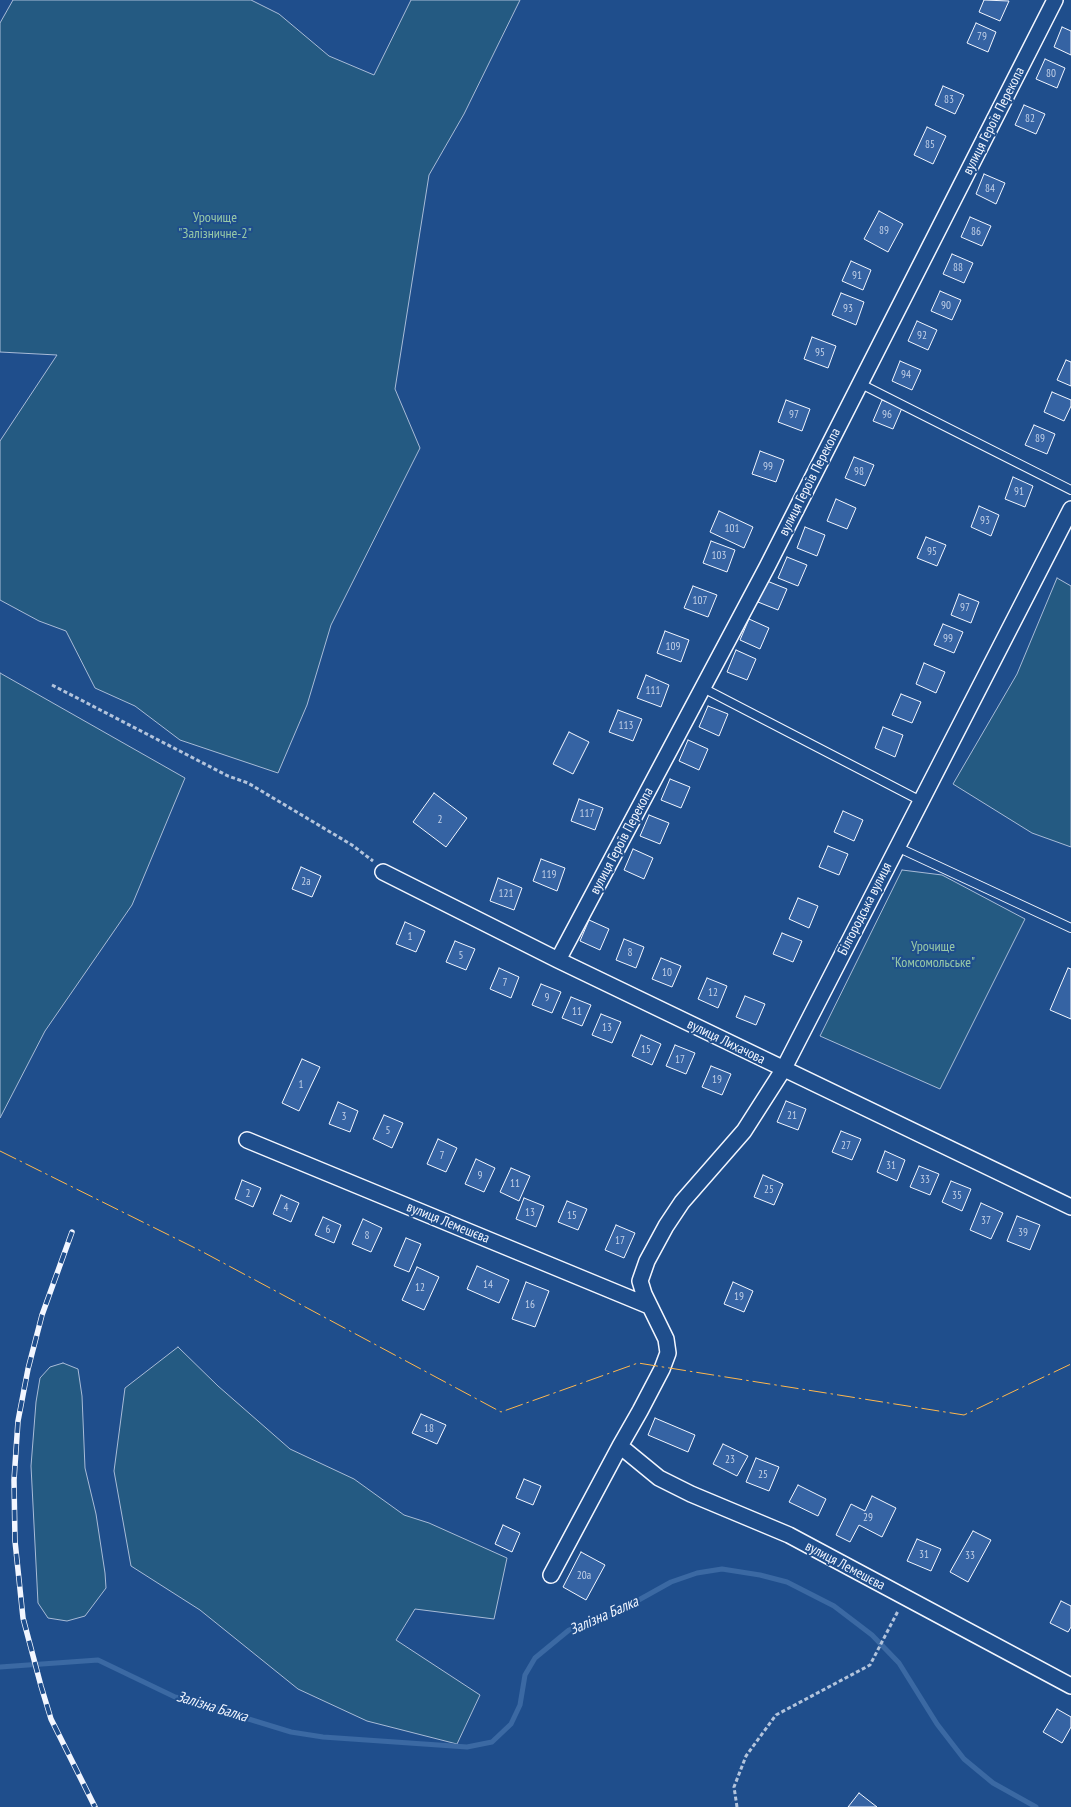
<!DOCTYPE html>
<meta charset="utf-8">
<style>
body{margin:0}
canvas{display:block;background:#1f4e8c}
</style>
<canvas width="1071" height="1807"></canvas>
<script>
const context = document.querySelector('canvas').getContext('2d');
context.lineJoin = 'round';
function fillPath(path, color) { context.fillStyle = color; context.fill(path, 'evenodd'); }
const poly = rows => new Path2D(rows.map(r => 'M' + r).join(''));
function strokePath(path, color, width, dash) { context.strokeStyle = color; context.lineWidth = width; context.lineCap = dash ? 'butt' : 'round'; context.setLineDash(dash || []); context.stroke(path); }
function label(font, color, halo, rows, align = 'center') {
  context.font = font + ' "PT Sans Narrow",sans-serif'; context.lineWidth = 4; context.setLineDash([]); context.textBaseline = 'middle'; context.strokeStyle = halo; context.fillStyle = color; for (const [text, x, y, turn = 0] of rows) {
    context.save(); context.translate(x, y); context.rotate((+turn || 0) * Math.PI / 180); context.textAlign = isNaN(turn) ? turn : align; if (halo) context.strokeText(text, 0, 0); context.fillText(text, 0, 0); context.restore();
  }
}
const green = poly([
 [13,0,251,0,279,14,329,56,374,75,411,0,520,0,464,114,429,175,395,389,420,448,331,625,307,705,278,773,180,740,135,706,95,688,66,631,39,621,0,600,0,441,57,355,0,352,0,23,13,0],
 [1057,578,1071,586,1071,847,1032,833,953,784,1017,674,1057,578],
 [0,673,185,778,132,905,45,1031,0,1118,0,673],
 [902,870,942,875,1025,919,940,1089,820,1036,902,870],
 [178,1347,218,1386,290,1449,354,1479,404,1515,429,1523,507,1558,494,1619,415,1609,396,1640,480,1695,457,1744,367,1721,298,1689,200,1610,131,1566,114,1471,125,1388,178,1347],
 [63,1363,78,1369,82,1396,85,1468,96,1514,105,1573,106,1588,85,1616,67,1621,48,1618,38,1603,31,1466,36,1402,40,1378,50,1367,63,1363]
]);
const stream = poly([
 [0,1667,98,1660,175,1697,201,1702,229,1713,291,1732,323,1737,467,1747,492,1742,511,1724,520,1705,525,1675,535,1658,569,1630,619,1611,671,1582,697,1573,722,1569,760,1575,787,1582,834,1606,872,1635,899,1663,937,1724,964,1759,993,1783,1036,1807]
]);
const building = poly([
 [984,0,1009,1,1000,21,979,12,984,0],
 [976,23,996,32,988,52,967,43,976,23],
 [1062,27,1071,31,1071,55,1054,47,1062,27],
 [1045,59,1065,68,1057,88,1036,79,1045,59],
 [943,86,964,95,955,114,935,105,943,86],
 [1024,105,1045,114,1036,134,1015,125,1024,105],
 [927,127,946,136,933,164,914,155,927,127],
 [984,174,1005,183,996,204,976,194,984,174],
 [879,211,903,224,888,252,864,239,879,211],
 [970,217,991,226,982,246,961,237,970,217],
 [952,254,973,263,964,283,943,274,952,254],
 [851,261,871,270,863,290,842,281,851,261],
 [940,291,961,300,952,320,931,311,940,291],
 [841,293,864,302,856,325,832,315,841,293],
 [917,321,937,330,928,350,908,341,917,321],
 [812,337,836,346,828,368,804,359,812,337],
 [1066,360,1071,362,1071,386,1057,380,1066,360],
 [900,361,921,370,912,390,892,381,900,361],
 [1052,392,1071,400,1071,406,1064,421,1044,412,1052,392],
 [786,400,810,409,802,431,778,422,786,400],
 [882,400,902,408,893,429,873,421,882,400],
 [1034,425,1055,434,1047,454,1025,445,1034,425],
 [760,451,784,460,776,482,752,474,760,451],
 [854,457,874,465,865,486,845,478,854,457],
 [1013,477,1033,486,1025,507,1005,499,1013,477],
 [836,499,856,508,847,529,827,521,836,499],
 [979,506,999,515,991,536,971,527,979,506],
 [719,511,753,527,744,548,710,532,719,511],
 [805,527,825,535,817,556,797,548,805,527],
 [926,537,946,545,937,566,917,558,926,537],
 [711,541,735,550,727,572,703,563,711,541],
 [787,557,807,565,798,586,778,578,787,557],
 [767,581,787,589,778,610,758,602,767,581],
 [693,586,717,595,708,617,684,608,693,586],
 [959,594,979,602,971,623,951,615,959,594],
 [749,619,769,628,760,649,740,640,749,619],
 [943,624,963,632,954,653,934,645,943,624],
 [665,631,689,640,681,662,657,653,665,631],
 [736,650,756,659,747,680,727,672,736,650],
 [924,663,945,672,936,693,916,684,924,663],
 [646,675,669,685,661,707,637,698,646,675],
 [901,694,921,702,912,723,892,715,901,694],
 [708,706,728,714,719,736,699,727,708,706],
 [618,710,642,719,633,741,609,732,618,710],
 [883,727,903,735,895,757,875,748,883,727],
 [569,732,589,742,573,774,553,764,569,732],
 [688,740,708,749,699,770,679,761,688,740],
 [670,779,690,787,681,808,661,800,670,779],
 [434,793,467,818,446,847,413,822,434,793],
 [579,799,603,808,595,830,571,821,579,799],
 [843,811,863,820,854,841,834,832,843,811],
 [649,815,669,823,660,844,640,836,649,815],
 [828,846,848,854,839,875,819,867,828,846],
 [633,849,653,858,644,879,624,870,633,849],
 [541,859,565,868,557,891,533,881,541,859],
 [301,867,321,876,312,897,292,889,301,867],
 [498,878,522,888,514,910,490,901,498,878],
 [798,898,818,906,809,928,789,919,798,898],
 [589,920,609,929,600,950,580,941,589,920],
 [405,922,425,931,416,952,396,944,405,922],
 [782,933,802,941,793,962,773,954,782,933],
 [624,939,644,947,636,968,616,960,624,939],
 [455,941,475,949,466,970,446,962,455,941],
 [661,958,681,966,672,987,652,979,661,958],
 [499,968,519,977,511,998,490,989,499,968],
 [1068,968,1071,969,1071,1019,1050,1010,1068,968],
 [707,978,727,986,718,1008,698,999,707,978],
 [541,984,561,992,552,1013,532,1005,541,984],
 [745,996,765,1004,756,1025,736,1017,745,996],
 [571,997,591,1005,582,1026,562,1018,571,997],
 [601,1014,621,1022,612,1043,592,1035,601,1014],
 [641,1035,661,1044,652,1065,632,1056,641,1035],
 [675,1045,695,1053,686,1074,666,1066,675,1045],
 [302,1059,320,1067,299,1111,282,1103,302,1059],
 [711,1066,731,1074,722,1095,702,1087,711,1066],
 [786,1101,806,1109,798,1130,777,1122,786,1101],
 [338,1102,358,1111,350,1132,329,1124,338,1102],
 [384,1115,403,1123,392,1148,373,1139,384,1115],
 [841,1131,861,1139,852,1160,832,1152,841,1131],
 [438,1139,457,1148,446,1172,427,1164,438,1139],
 [885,1151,905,1160,897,1181,877,1172,885,1151],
 [476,1159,495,1168,484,1192,465,1184,476,1159],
 [919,1166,939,1174,930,1195,910,1187,919,1166],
 [511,1168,530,1176,519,1201,500,1192,511,1168],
 [763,1175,783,1184,774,1205,754,1197,763,1175],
 [242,1180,261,1188,253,1207,235,1199,242,1180],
 [951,1181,971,1189,962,1211,942,1202,951,1181],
 [281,1195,299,1203,291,1222,273,1214,281,1195],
 [524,1198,544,1206,536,1227,516,1219,524,1198],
 [567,1201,587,1209,578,1230,558,1222,567,1201],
 [981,1203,1003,1213,991,1239,970,1230,981,1203],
 [1017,1216,1040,1225,1030,1250,1007,1241,1017,1216],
 [323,1217,341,1225,334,1243,315,1235,323,1217],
 [363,1219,382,1228,371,1252,352,1244,363,1219],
 [616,1225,635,1233,624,1258,605,1250,616,1225],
 [406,1238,421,1244,409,1272,394,1266,406,1238],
 [477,1266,509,1280,499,1303,467,1289,477,1266],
 [417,1267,439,1277,424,1310,402,1300,417,1267],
 [526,1282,549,1291,535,1327,512,1319,526,1282],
 [733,1282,753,1291,744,1312,724,1304,733,1282],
 [421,1414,446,1425,437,1444,412,1433,421,1414],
 [655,1418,695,1435,688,1452,648,1435,655,1418],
 [723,1444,748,1456,737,1476,713,1464,723,1444],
 [756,1458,779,1467,769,1491,746,1482,756,1458],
 [524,1479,541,1486,533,1505,516,1498,524,1479],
 [798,1485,826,1499,818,1516,789,1502,798,1485],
 [872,1496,896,1508,882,1537,859,1525,850,1542,836,1535,851,1504,865,1511,872,1496],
 [503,1525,520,1533,512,1552,495,1544,503,1525],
 [973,1531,991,1540,968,1582,950,1572,973,1531],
 [917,1539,941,1549,931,1571,907,1561,917,1539],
 [581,1552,605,1565,586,1600,563,1587,581,1552],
 [1061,1601,1071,1606,1071,1627,1068,1632,1050,1623,1061,1601],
 [1057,1709,1071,1717,1071,1727,1062,1743,1043,1732,1057,1709],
 [859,1793,877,1807,848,1807,859,1793]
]);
const path = poly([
 [52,685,228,776,248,783,352,845,373,861],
 [737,1807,734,1787,746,1756,776,1715,870,1665,898,1611]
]);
const lane = poly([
 [861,384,1071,490],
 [703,688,921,801],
 [897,847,1071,928]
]);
const street = poly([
 [383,872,558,960,1071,1207],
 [558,960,767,567,1055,0],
 [247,1140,649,1306],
 [620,1446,659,1478,691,1494,789,1535,1071,1686],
 [551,1575,620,1446,640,1411,662,1369,668,1353,666,1339,644,1294,640,1281,647,1261,666,1226,682,1202,744,1131,783,1070,1071,509]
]);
const rail = poly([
 [72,1232,42,1315,28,1369,18,1421,14,1480,15,1541,23,1618,41,1686,51,1719,95,1807]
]);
const power = poly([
 [0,1151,201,1251,501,1412,638,1363,964,1415,1071,1364]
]);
const numberNames = [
 ["79",982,37],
 ["80",1051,74],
 ["83",949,100],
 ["82",1030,119],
 ["85",930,145],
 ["84",990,189],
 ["89",884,231],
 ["86",976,232],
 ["88",958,268],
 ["91",857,276],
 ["90",946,306],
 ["93",848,309],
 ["92",922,336],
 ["95",820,353],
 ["94",906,375],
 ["97",794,415],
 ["96",887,415],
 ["89",1040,439],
 ["99",768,467],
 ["98",859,472],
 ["91",1019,492],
 ["93",985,521],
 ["101",732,529],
 ["95",932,552],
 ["103",719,556],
 ["107",700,601],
 ["97",965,608],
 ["99",948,639],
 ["109",673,647],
 ["111",653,691],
 ["113",626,726],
 ["117",587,814],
 ["2",440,820],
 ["119",549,875],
 ["2а",306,882],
 ["121",506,894],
 ["1",410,937],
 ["8",630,953],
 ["5",461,956],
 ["10",667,973],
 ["7",505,983],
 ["12",713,993],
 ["9",547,998],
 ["11",577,1012],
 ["13",607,1028],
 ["15",646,1050],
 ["17",680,1060],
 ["19",717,1080],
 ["1",301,1085],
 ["21",792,1116],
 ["3",344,1117],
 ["5",388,1131],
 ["27",846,1146],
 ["7",442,1156],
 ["31",891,1166],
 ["9",480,1176],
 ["33",925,1180],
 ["11",515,1184],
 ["25",769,1190],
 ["2",248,1194],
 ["35",957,1196],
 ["4",286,1208],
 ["13",530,1213],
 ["15",572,1216],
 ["37",986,1221],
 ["6",328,1230],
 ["39",1023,1233],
 ["8",367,1236],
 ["17",620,1241],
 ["14",488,1285],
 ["12",420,1288],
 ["19",739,1297],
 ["16",530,1305],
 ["18",429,1429],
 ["23",730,1460],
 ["25",763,1475],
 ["29",868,1518],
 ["31",924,1555],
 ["33",970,1556],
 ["20а",584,1576]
];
const streetNames = [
 ["вулиця Героїв Перекопа",994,121,-63],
 ["вулиця Героїв Перекопа",810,482,-63],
 ["вулиця Героїв Перекопа",622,841,-62],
 ["Білгородська вулиця",865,909,-63],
 ["вулиця Лихачова",726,1042,26],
 ["вулиця Лемешєва",448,1223,22],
 ["вулиця Лемешєва",845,1566,28]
];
const parkNames = [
 ["Урочище",215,218],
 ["\"Залізничне-2\"",215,234],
 ["Урочище",933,947],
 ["\"Комсомольське\"",933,963]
];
const waterNames = [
 ["Залізна Балка",604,1616,-24],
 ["Залізна Балка",212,1707,17]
];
fillPath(green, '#245a82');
strokePath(green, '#a8bbd7', 1);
strokePath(stream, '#3b69a3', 5);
fillPath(building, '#3563a3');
strokePath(building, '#f2f6ff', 1);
strokePath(lane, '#f2f6ff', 10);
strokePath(street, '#f2f6ff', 18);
strokePath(path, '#b3c4dc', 3, [4, 2.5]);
strokePath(lane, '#1f4e8c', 8);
strokePath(street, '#1f4e8c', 15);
strokePath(rail, '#f2f6ff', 5.5);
strokePath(rail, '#1f4e8c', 4, [11]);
strokePath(power, '#ffb74d', 1, [18, 4, 2.5, 4]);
label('11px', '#c3d1e8', null, numberNames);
label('14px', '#f2f6ff', '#1f4e8c', streetNames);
label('14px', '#97c8a6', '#1f4e8c', parkNames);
label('italic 15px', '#f2f6ff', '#1f4e8c', waterNames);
</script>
